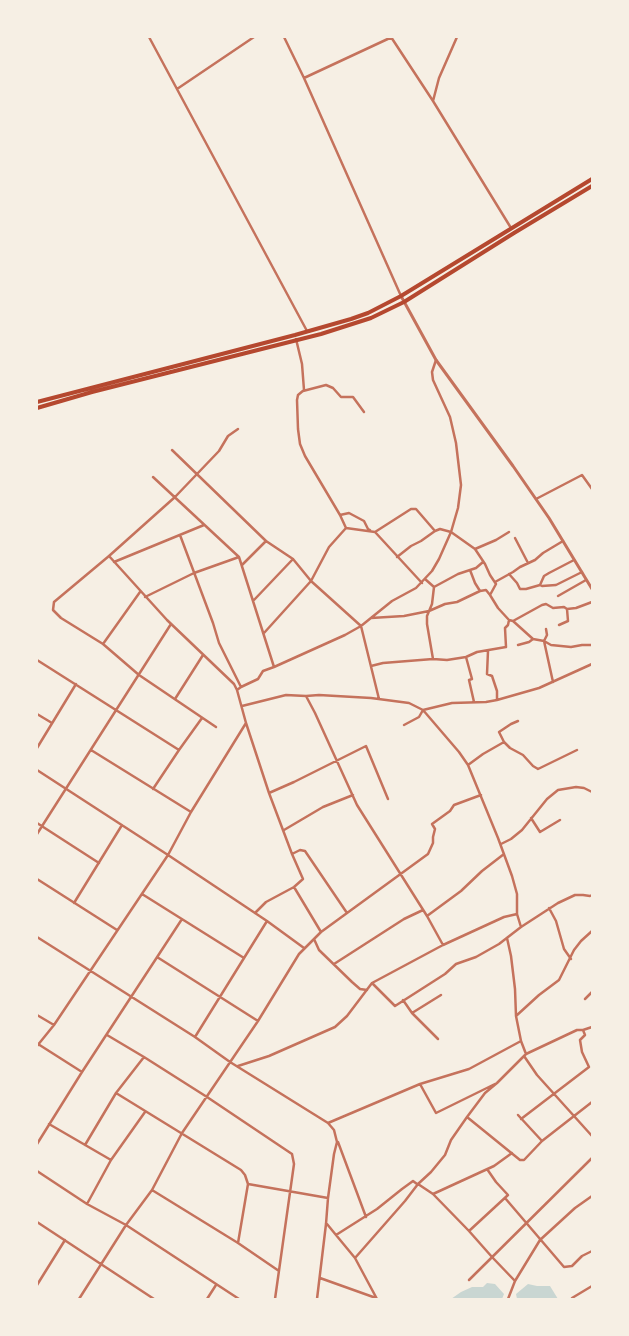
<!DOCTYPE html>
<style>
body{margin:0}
#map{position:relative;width:629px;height:1336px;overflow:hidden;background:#f6efe4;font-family:"Exo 2",sans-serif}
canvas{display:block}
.frame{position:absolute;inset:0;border:38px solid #f6efe4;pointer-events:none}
</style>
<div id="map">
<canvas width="629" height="1336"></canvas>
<div class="frame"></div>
</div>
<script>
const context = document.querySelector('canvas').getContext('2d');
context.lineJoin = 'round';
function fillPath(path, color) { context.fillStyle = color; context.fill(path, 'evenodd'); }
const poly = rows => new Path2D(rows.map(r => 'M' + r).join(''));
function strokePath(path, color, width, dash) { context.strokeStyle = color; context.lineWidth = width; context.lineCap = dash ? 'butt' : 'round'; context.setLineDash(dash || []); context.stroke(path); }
const water = poly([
 [487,1283,495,1284,504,1294,502,1299,451,1299,461,1292,472,1287,483,1287],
 [528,1284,537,1286,550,1286,558,1299,517,1299,516,1294]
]);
const minor = poly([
 [149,37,307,331],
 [284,37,304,78,401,296],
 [391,37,433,101,511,228],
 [304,78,392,37],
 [177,89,254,37],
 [433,101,439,78,457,37],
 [296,339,302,364,304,390,298,395,297,400,298,429,300,444,305,456,340,515,346,528],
 [303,391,326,385,333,388,341,397,353,397,364,412],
 [172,450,266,541,293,559,311,581,361,626,379,699],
 [153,477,239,557],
 [536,499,582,475,592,489],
 [340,515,349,513,364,521,368,529,370,530],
 [375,532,422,583],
 [180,535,213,623,219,643,241,687],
 [515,538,528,563],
 [475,549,496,540,509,532],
 [397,557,411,546,421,541,435,531,440,529,451,532,475,549,485,564,490,575,496,584,490,595,498,608,509,620,513,621,533,639,544,641,551,645,571,647,582,645,592,645],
 [114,562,204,525],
 [242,565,266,541],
 [470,570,476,568,483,562],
 [509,574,517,583,520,589,526,589,540,585,542,586,556,585,582,572],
 [425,579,434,587,432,604,427,616,427,624,433,659],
 [495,582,513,572,520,567,535,560,543,553,563,541],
 [540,585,544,576,549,573,574,560],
 [434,587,458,574,470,570,475,583,480,591],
 [558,596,586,580],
 [145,597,194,573,239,557,274,667,263,671,258,679,241,687,237,690],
 [254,600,293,559],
 [371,618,404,616,429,611,445,604,457,602,480,591,486,590,490,595],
 [513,621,542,605,546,604,553,608,564,607,567,609,576,608,592,602],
 [559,625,568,621,567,609],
 [546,629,547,635,544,641,553,682],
 [264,633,311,581,329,547,346,528,375,532,411,509,416,509,435,531],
 [103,644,140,592],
 [518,645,529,642,533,639],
 [488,651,487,674,492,676,497,691,497,700],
 [466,657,472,679,469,680,474,702],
 [37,660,179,750],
 [371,666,383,663,433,659,447,660,466,657,477,652,506,647,505,628,508,625,509,620],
 [274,667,345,635,361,626,392,601,416,588,432,571,439,559,451,532,458,508,461,485,456,443,450,417,433,380,432,372,436,360],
 [306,696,315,713,357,805,427,916,443,945],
 [175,699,203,655],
 [242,706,286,695,306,696,319,695,371,698,409,703,423,710,452,703,486,702,497,700,539,688,592,664],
 [37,714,52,723],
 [518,721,511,724,499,732,504,742,510,748,523,755,533,766,538,769,577,750],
 [246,723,269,793,292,854,303,879,294,887,266,902,255,913],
 [404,725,419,717,423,710,459,752,468,765,498,838,512,876,517,894,517,914,521,927,499,944,476,957,456,964,445,974,395,1006,372,983,443,945,504,917,517,914],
 [216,727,139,675,103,644,61,618,53,610,54,602,109,556,175,497,219,451,228,436,238,429],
 [37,748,76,684],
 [91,750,191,812],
 [468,765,483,754,504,742],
 [37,770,168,855,267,921,304,948],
 [153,789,179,750,202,718],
 [269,793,294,782,366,746,388,799],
 [531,818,540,832,560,820],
 [37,823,99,863],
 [284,830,323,807,353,795],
 [37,834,171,624],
 [501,844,511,839,522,830,547,799,558,790,576,787,584,788,592,792],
 [292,854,300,850,305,851,347,913],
 [37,879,117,930],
 [294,887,321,932],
 [142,894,244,958],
 [74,903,122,825],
 [549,908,556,921,564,949,571,959],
 [427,916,461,891,482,871,504,854],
 [521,927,558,903,575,895,583,895,590,896,592,895],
 [37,937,195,1037,230,1062,328,1123,334,1130,337,1142,334,1154,328,1198,326,1224,317,1299],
 [507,938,511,956,515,989,516,1016,521,1041,526,1054,524,1056,537,1075,592,1136],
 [314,939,319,950,352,982,360,989,367,990],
 [157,957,258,1021],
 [334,964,404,919,423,910],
 [585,999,592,992],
 [403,1000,412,1013,438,1039],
 [412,1013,441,995],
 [37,1015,54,1025],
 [516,1016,539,995,559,980,574,950,581,941,592,931],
 [107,1035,144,1057,207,1097,292,1154,294,1164,275,1299],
 [195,1037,267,921],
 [38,1044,82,1072],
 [37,1046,54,1025,168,855,191,812,246,723,237,690,234,684,167,620,109,556],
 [526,1054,577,1030,583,1030,592,1027],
 [238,1066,269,1056,335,1027,347,1016,372,983],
 [420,1084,436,1113,497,1083,524,1056],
 [116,1093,241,1170,245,1175,248,1184,238,1243],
 [518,1115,542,1141],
 [467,1117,520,1160,524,1160,542,1141,592,1102],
 [521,1119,589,1067,582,1052,580,1040,585,1035,583,1030],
 [328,1123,420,1084,469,1069,521,1041],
 [49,1124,111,1160],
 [338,1142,366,1217],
 [37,1144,82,1072,182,919],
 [85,1145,116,1093,144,1057],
 [37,1171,87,1204,126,1225,239,1299],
 [248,1184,328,1198],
 [418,1184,433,1194,494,1166,512,1153],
 [152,1190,238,1243,279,1271],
 [433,1194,469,1231,492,1257,515,1281],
 [505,1198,564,1267,572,1266,582,1256,592,1251],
 [87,1204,111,1160,145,1112],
 [37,1222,154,1299],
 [327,1224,336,1235,377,1209,402,1189,413,1181,417,1184],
 [469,1231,508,1195,496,1182,487,1169],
 [336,1235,355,1258,377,1299],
 [355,1258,405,1201,418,1184,431,1172,445,1155,451,1140,467,1117,485,1093,497,1083],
 [320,1278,376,1298],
 [469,1280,592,1158],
 [37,1285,65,1240],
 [572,1298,592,1286],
 [79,1299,126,1225,152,1190,182,1133,258,1021,299,954,321,932,428,854,433,843,433,837,435,829,432,824,450,811,454,805,481,795],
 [207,1299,216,1285],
 [508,1299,515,1281,540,1240,575,1208,592,1196]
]);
const tertiary = poly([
 [401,296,436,360,513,466,549,518,592,589]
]);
const trunk = poly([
 [37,402,295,335,351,319,368,313,401,296,592,179],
 [37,408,92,392,321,334,371,318,404,302,514,233,592,186]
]);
fillPath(water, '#c9d6d2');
strokePath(minor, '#c5725c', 2.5);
strokePath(tertiary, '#c5725c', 3);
strokePath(trunk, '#b5482f', 4);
</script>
